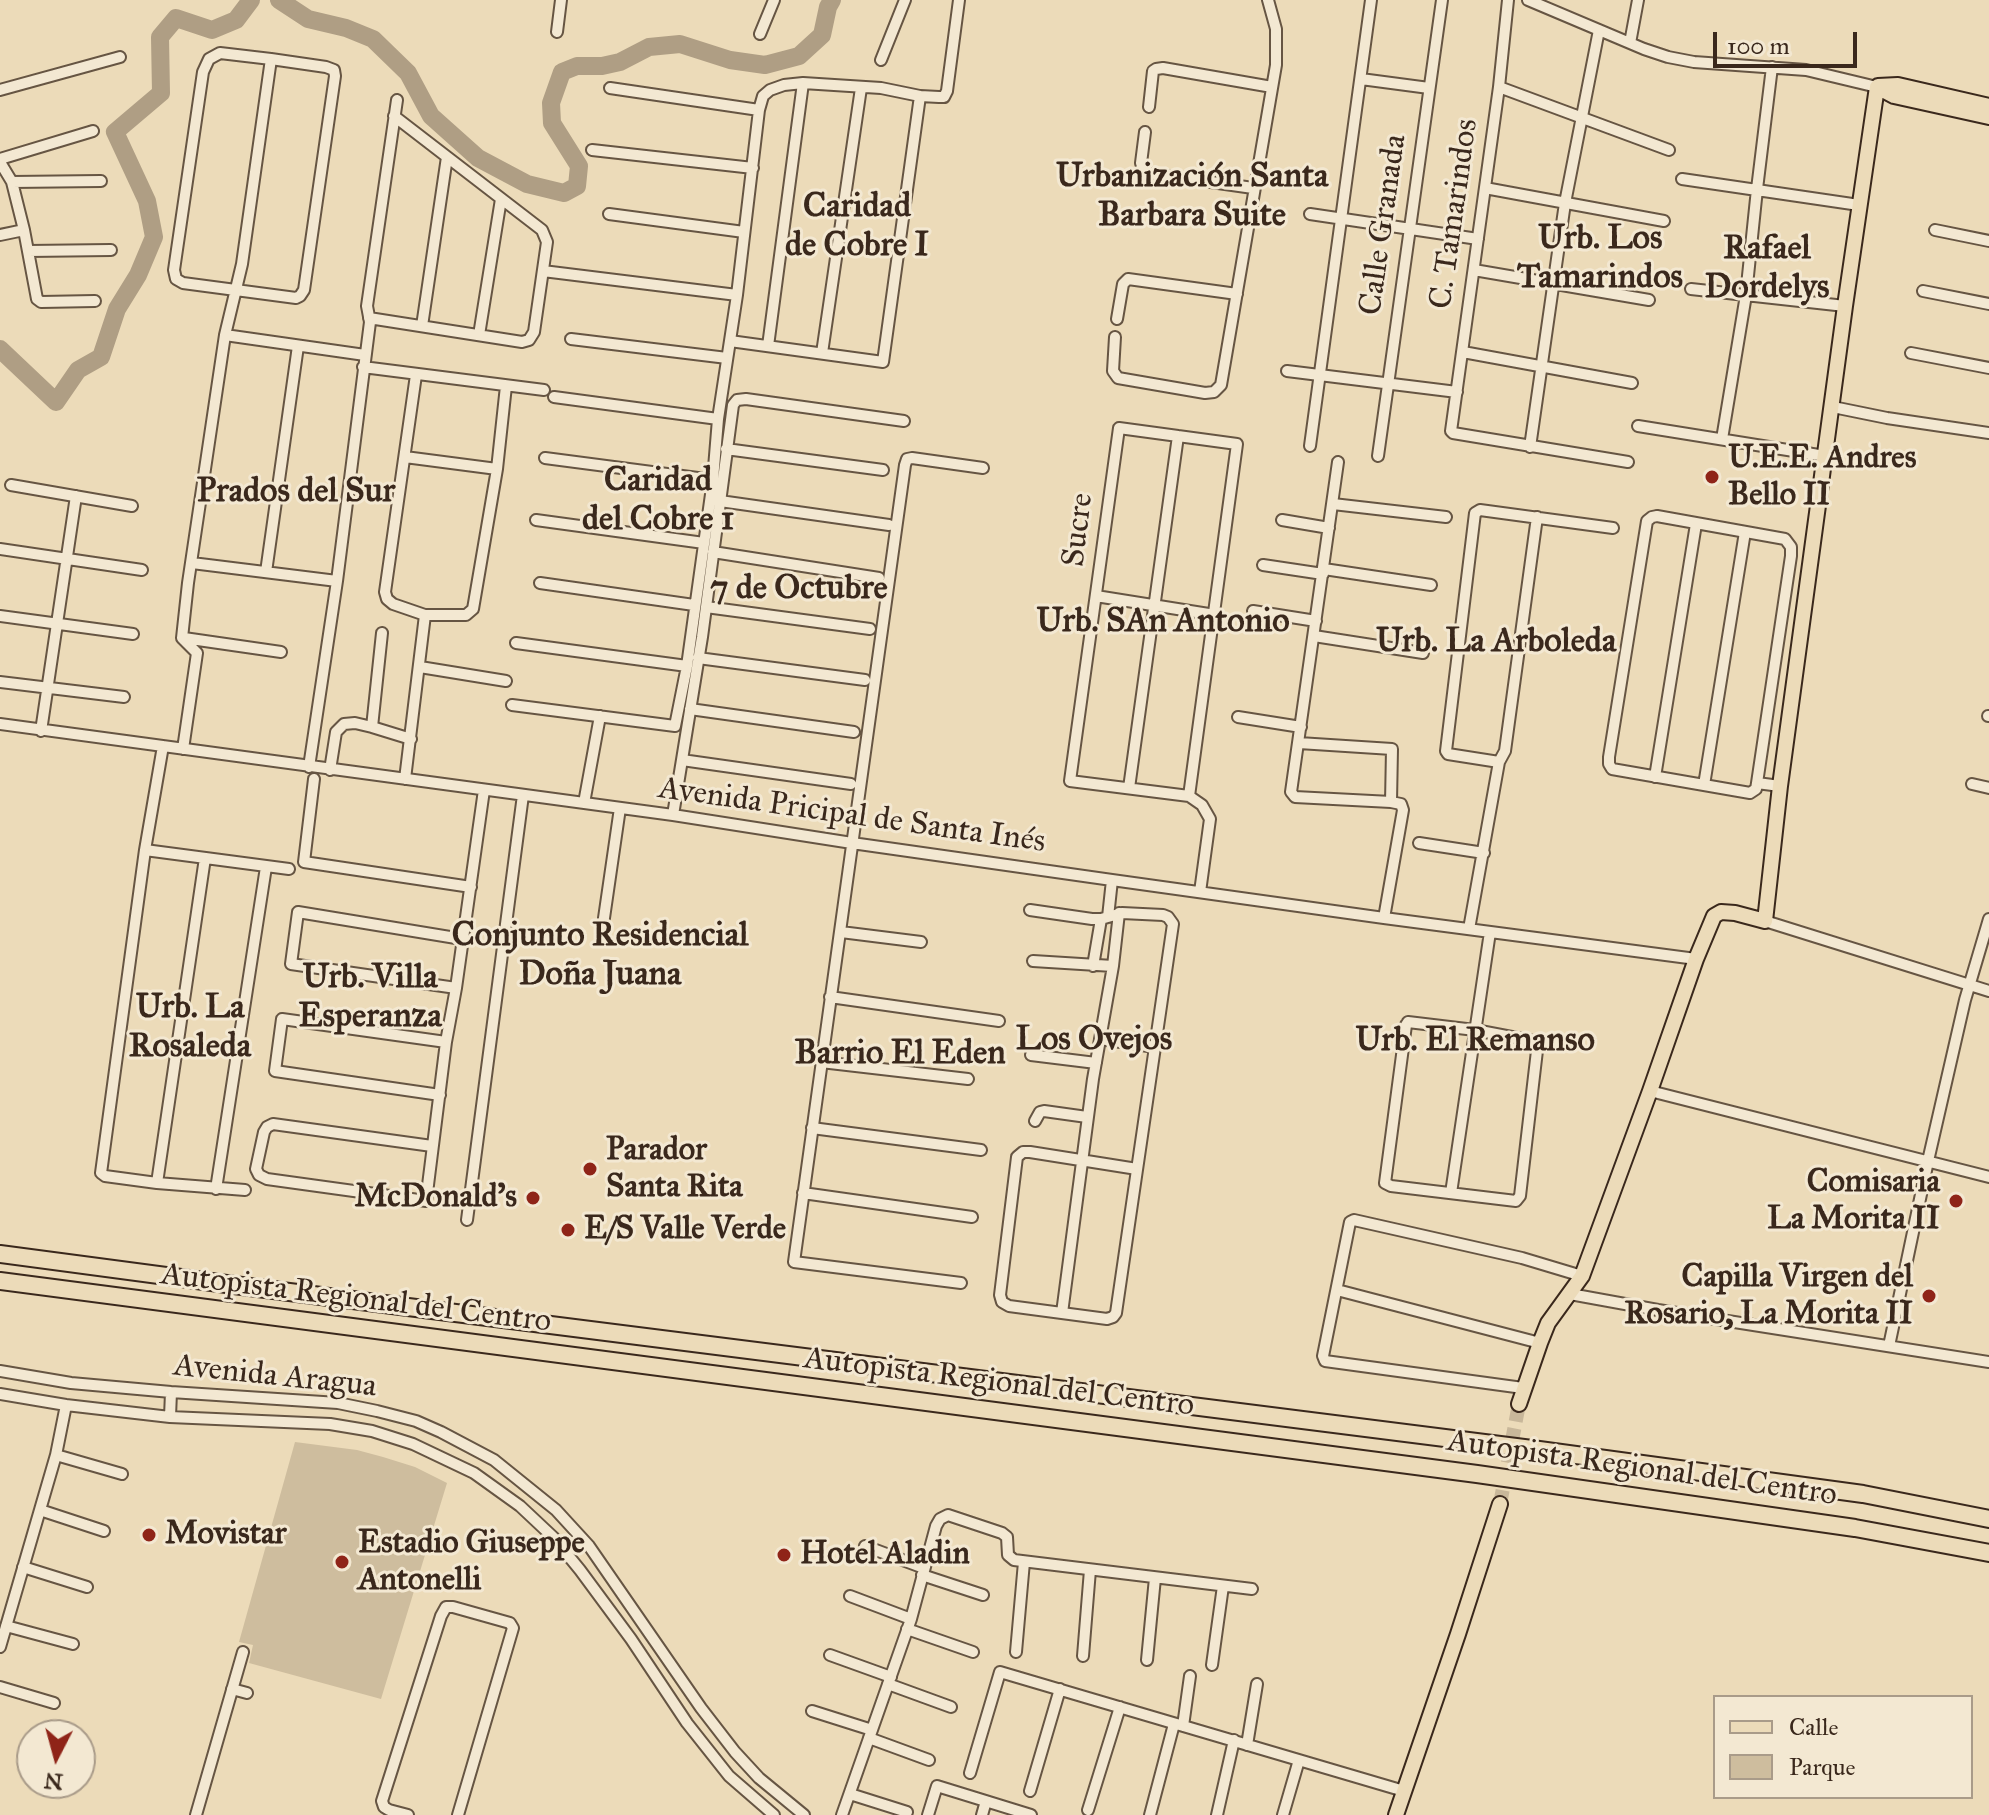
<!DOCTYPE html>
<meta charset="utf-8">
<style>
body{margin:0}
#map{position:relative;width:1989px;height:1815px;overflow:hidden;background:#ecdbb9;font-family:"IM FELL Great Primer",serif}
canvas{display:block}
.legend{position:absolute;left:1713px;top:1695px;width:260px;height:104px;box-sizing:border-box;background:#f3e8d2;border:2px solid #a99b89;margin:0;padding:10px 14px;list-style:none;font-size:24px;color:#3a281c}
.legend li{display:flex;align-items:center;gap:16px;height:40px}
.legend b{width:40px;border:2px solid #a99b89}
.north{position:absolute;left:16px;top:1719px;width:80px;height:80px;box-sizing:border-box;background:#f3e8d2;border:2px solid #a99b89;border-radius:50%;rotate:186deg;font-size:22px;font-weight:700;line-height:32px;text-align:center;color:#3a281c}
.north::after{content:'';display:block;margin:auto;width:28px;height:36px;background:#8f2418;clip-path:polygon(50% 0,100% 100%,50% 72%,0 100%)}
.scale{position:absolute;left:1713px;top:32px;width:144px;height:36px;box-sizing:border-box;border:4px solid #3a281c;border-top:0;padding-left:10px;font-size:24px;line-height:28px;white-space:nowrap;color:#3a281c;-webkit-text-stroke:6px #f3e8d2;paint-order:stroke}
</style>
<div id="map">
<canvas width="1989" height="1815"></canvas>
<ul class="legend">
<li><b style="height:10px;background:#ecdbb9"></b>Calle</li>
<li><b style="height:22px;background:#cebd9e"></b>Parque</li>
</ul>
<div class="north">N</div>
<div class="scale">100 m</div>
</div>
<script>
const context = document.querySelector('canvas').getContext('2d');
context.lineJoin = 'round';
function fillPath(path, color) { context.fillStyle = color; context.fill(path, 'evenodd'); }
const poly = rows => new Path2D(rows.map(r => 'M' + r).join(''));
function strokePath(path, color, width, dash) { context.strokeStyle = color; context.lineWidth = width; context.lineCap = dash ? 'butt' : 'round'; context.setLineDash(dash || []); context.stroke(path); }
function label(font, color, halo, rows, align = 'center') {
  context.font = font + ' "IM FELL Great Primer",serif'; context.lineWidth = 6; context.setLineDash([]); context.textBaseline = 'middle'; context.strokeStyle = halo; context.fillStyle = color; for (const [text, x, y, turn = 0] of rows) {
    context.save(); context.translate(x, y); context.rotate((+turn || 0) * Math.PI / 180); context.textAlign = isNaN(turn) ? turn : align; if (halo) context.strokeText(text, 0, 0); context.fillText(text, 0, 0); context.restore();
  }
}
const green = poly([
 [295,1442,357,1450,383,1457,415,1467,447,1483,381,1699,249,1663,253,1645,239,1642]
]);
const river = poly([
 [279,0,308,19,346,28,373,39,408,73,431,116,478,158,527,184,564,193,577,186,579,166,552,123,551,103,562,72,577,66,602,66,620,62,649,47,680,44,730,60,765,65,799,56,822,35,828,7,832,0],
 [0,349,56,402,78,370,101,357,117,309,138,275,154,237,147,201,115,132,161,93,160,37,176,18,212,30,236,20,251,0]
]);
const majorTunnel = poly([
 [1500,1504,1519,1404]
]);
const minor = poly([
 [1508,0,1499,87,1451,431,1453,433,1628,462],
 [1528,0,1644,49,1668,57,1694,62,1806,70,1877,87],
 [557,32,561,0],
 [760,34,774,0],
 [1630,43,1638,0],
 [220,53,271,59,326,67,334,70,335,76,304,290,300,296,296,298,183,283,176,279,174,270,203,72,209,59,220,53],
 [881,60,905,0],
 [1361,79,1429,88],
 [1499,87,1669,150],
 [610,88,759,110],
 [0,90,120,57],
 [920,96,939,97,944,97,947,91,959,0],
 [1149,107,1153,71,1156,69,1163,68,1272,87],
 [1145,132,1141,163,1143,169,1148,173,1253,188],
 [592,150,753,168],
 [0,159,93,131],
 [0,162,12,182,24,230,37,299,41,302,95,301],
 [1682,179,1859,205],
 [12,182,101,181],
 [1485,188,1664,221],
 [609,214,744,232],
 [1310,214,1478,239],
 [1935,230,1989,241],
 [0,235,24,230],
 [28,251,111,250],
 [1474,270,1649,300],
 [543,271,737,295],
 [1691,289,1845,306],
 [1923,291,1989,304],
 [369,318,522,342,529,340,534,332,547,242,542,230,394,116],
 [1117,319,1123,284,1128,279,1237,294],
 [422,326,447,157],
 [225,335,365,355],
 [479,335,501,199],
 [1115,337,1113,371,1118,378,1205,393,1214,392,1221,385,1276,65,1276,29,1268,0],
 [571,339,727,358],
 [730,341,883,362,920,96,881,88,803,83,768,346],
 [1463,352,1632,383],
 [822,353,861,88],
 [1911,353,1989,368],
 [363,367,544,390],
 [1287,371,1457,392],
 [416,375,385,592,387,599,393,604,425,615,466,615,473,609,497,469,506,386],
 [554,397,718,419],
 [1833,407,1887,418,1989,433],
 [1638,426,1825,456],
 [1722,439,1746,295,1757,189,1772,67],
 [1310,446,1371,0],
 [1530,447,1565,203,1599,30],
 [726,449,883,470],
 [1378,456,1442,0],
 [405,457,497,469],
 [545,458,713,480,718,419,737,295,759,110,763,96,770,90,784,85,803,83],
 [1338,462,1291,792,1295,797,1391,802,1401,804,1403,810,1384,918],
 [11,485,132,506],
 [720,501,889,525],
 [1333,504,1446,517],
 [1657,516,1785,539,1791,547,1791,556,1757,783,1756,789,1750,793,1612,769,1609,764,1609,757,1647,521,1652,517,1657,516],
 [536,520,704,543],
 [1282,520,1329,528],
 [0,549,142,570],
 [713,552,879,578],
 [192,563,337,581,370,322,367,306,397,100],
 [1263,565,1323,574],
 [1324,569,1431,585],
 [266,572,298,346],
 [540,583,694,605],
 [1096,596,1215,615],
 [706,607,870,629],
 [1253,611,1316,621],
 [0,616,133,634],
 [382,633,372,727,411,739],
 [1314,636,1423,653],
 [184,638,281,652],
 [516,643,687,666],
 [698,658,865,680],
 [420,667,506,681],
 [0,682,124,697],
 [512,705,675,726,687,666,713,480],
 [690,709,854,732],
 [1988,716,1989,716],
 [1238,717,1301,727],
 [0,724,673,815,852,843,1112,880,1384,918,1696,959],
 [41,731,76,496],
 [1299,743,1392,749,1391,802],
 [163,746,145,850,101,1173,105,1176,157,1183,245,1190],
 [183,749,197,653,182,638,188,583,225,335,242,264,271,59],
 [682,760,851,784],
 [1499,762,1448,754,1446,751,1475,513,1480,510,1613,528],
 [309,767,337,581],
 [330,770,336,732,344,724,355,723,372,727],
 [1655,777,1696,524],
 [314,779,304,862,471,887],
 [405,779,425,615],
 [1757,783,1780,786],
 [1972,784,1989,788],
 [1704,785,1745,532],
 [1129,788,1178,436],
 [1189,796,1237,444,1119,428,1070,781,1189,796,1202,805,1210,819,1200,892],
 [584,803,600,716],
 [673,815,702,637,733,405,737,400,746,399,904,421],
 [1419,843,1484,853],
 [145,850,289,869],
 [1030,910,1092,919,1101,919,1122,913,1163,915,1168,917,1173,924,1155,1047,1116,1313,1113,1317,1107,1319,1009,1306,1002,1302,1000,1295,1017,1157,1023,1152,1030,1152,1137,1169],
 [1108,917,1112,880],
 [604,918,620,808],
 [1765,921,1989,991],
 [1469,929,1499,762,1505,751,1537,517],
 [841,932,921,942],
 [1033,961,1113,966],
 [1093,966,1101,919],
 [456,988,291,964,298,912,462,939],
 [830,997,999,1021],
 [1408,1022,1475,1030,1538,1042,1520,1196,1516,1201,1391,1186,1385,1183,1406,1025,1408,1022],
 [1100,1039,1155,1047],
 [1031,1055,1096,1063],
 [821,1062,968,1079],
 [1650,1091,1989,1177],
 [440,1095,275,1071,282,1019,446,1042],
 [1035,1121,1040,1112,1044,1111,1087,1117],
 [812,1128,981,1150],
 [432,1146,273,1124,267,1127,264,1132,256,1169,259,1175,267,1179,426,1201,446,1042,456,988,484,790],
 [157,1183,205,858],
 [216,1189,266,867],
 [803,1193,972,1217],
 [1451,1193,1490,932],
 [467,1220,523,795],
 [961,1283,794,1262,905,465,907,459,912,458,983,468],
 [1337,1290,1540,1343],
 [1570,1294,1658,1310,1989,1362],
 [1062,1313,1093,1079,1113,966,1119,913],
 [1889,1346,1928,1161,1965,1000,1989,919],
 [0,1371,71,1383,171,1392,338,1403,377,1411,416,1421,441,1432,494,1460,556,1510,589,1546,701,1708,735,1752,759,1778,804,1815],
 [1523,1388,1325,1361,1323,1356,1350,1222,1354,1220,1522,1258,1582,1276],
 [0,1394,66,1405,170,1417,330,1424,372,1431,413,1444,474,1473,520,1506,553,1537,580,1570,631,1639,687,1723,729,1776,774,1815],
 [170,1417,171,1392],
 [56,1455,122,1474],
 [40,1510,104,1531],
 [865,1546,924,1568],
 [23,1567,87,1587],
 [922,1575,983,1595],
 [850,1596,911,1619],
 [6,1626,73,1644],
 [907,1629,973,1652],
 [0,1647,56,1455,66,1405],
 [1016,1652,1024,1562],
 [830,1655,891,1677],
 [1083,1656,1090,1570],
 [1147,1660,1155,1578],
 [1212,1665,1223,1586],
 [888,1684,951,1707],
 [0,1687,54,1703],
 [232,1689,247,1693],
 [812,1711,872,1730],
 [1183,1726,1190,1676],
 [869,1738,929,1760],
 [1247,1745,1257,1684],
 [970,1773,1000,1672,1404,1791],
 [1030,1791,1060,1689],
 [850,1794,907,1812],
 [1088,1810,1120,1707],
 [196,1815,243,1652],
 [408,1815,389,1810,384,1807,382,1801,441,1616,446,1607,453,1607,510,1623,513,1628,458,1815],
 [842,1815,911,1619,936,1526,940,1519,948,1515,1002,1533,1007,1537,1008,1555,1014,1560,1252,1589],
 [928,1815,937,1786,1031,1815],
 [982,1815,986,1801],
 [1150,1815,1174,1724],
 [1217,1815,1234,1740],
 [1283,1815,1299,1760]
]);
const major = poly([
 [1878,86,1898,85,1989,106],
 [1877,87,1894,96,1989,117],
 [1519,1404,1540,1343,1548,1323,1582,1276,1650,1091,1696,959,1714,916,1721,912,1735,913,1765,921,1780,786,1845,306,1877,87],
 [1396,1815,1458,1634,1500,1504]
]);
const highway = poly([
 [0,1254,234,1285,1532,1449,1863,1494,1989,1519],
 [0,1281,1477,1474,1855,1528,1989,1553]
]);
const markers = [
 [1712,477,8,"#8f2418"],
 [590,1169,8,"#8f2418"],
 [533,1198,8,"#8f2418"],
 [1956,1201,8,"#8f2418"],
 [568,1230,8,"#8f2418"],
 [1929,1296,8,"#8f2418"],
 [149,1535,8,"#8f2418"],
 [784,1555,8,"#8f2418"],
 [342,1562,8,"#8f2418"]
];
const streetNames = [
 ["C. Tamarindos",1455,214,-82],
 ["Calle Granada",1384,225,-82],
 ["Sucre",1079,530,-83],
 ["Avenida Pricipal de Santa Inés",852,816,8],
 ["Autopista Regional del Centro",356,1299,7],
 ["Avenida Aragua",275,1377,6],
 ["Autopista Regional del Centro",999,1383,7],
 ["Autopista Regional del Centro",1642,1469,8]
];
const poiNames = [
 ["U.E.E. Andres",1728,459],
 ["Bello II",1728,496],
 ["Parador",606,1151],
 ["Santa Rita",606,1188],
 ["Comisaria",1940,1183,"right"],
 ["La Morita II",1940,1220,"right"],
 ["McDonald's",517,1198,"right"],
 ["E/S Valle Verde",584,1230],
 ["Capilla Virgen del",1913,1278,"right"],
 ["Rosario, La Morita II",1913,1315,"right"],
 ["Movistar",165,1535],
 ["Estadio Giuseppe",358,1544],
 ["Antonelli",358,1581],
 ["Hotel Aladin",800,1555]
];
const neighbourhoodNames = [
 ["Urbanización Santa",1192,178],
 ["Barbara Suite",1192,217],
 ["Caridad",857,208],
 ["de Cobre I",857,247],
 ["Urb. Los",1600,240],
 ["Tamarindos",1600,279],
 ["Rafael",1767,250],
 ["Dordelys",1767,289],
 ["Caridad",658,482],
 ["del Cobre 1",658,521],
 ["Prados del Sur",296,493],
 ["7 de Octubre",799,590],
 ["Urb. SAn Antonio",1163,623],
 ["Urb. La Arboleda",1496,643],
 ["Conjunto Residencial",600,937],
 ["Doña Juana",600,976],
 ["Urb. Villa",370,979],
 ["Esperanza",370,1018],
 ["Urb. La",190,1009],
 ["Rosaleda",190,1048],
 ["Los Ovejos",1094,1041],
 ["Urb. El Remanso",1475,1042],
 ["Barrio El Eden",900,1055]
];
fillPath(green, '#cebd9e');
strokePath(river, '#af9e84', 18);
strokePath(majorTunnel, '#c8b79a', 14, [14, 7]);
strokePath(minor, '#665543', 14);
strokePath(major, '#3a281c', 18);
strokePath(highway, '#3a281c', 20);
strokePath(minor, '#f3e8d2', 10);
strokePath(major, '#ecdbb9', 14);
strokePath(highway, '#ecdbb9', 16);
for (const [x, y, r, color] of markers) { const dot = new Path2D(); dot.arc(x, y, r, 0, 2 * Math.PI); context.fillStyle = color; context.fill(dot); strokePath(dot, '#f3e8d2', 3); }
label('32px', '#3a281c', '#f3e8d2', streetNames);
label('bold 32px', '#3a281c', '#f3e8d2', poiNames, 'left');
label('bold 34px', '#3a281c', '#f3e8d2', neighbourhoodNames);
</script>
